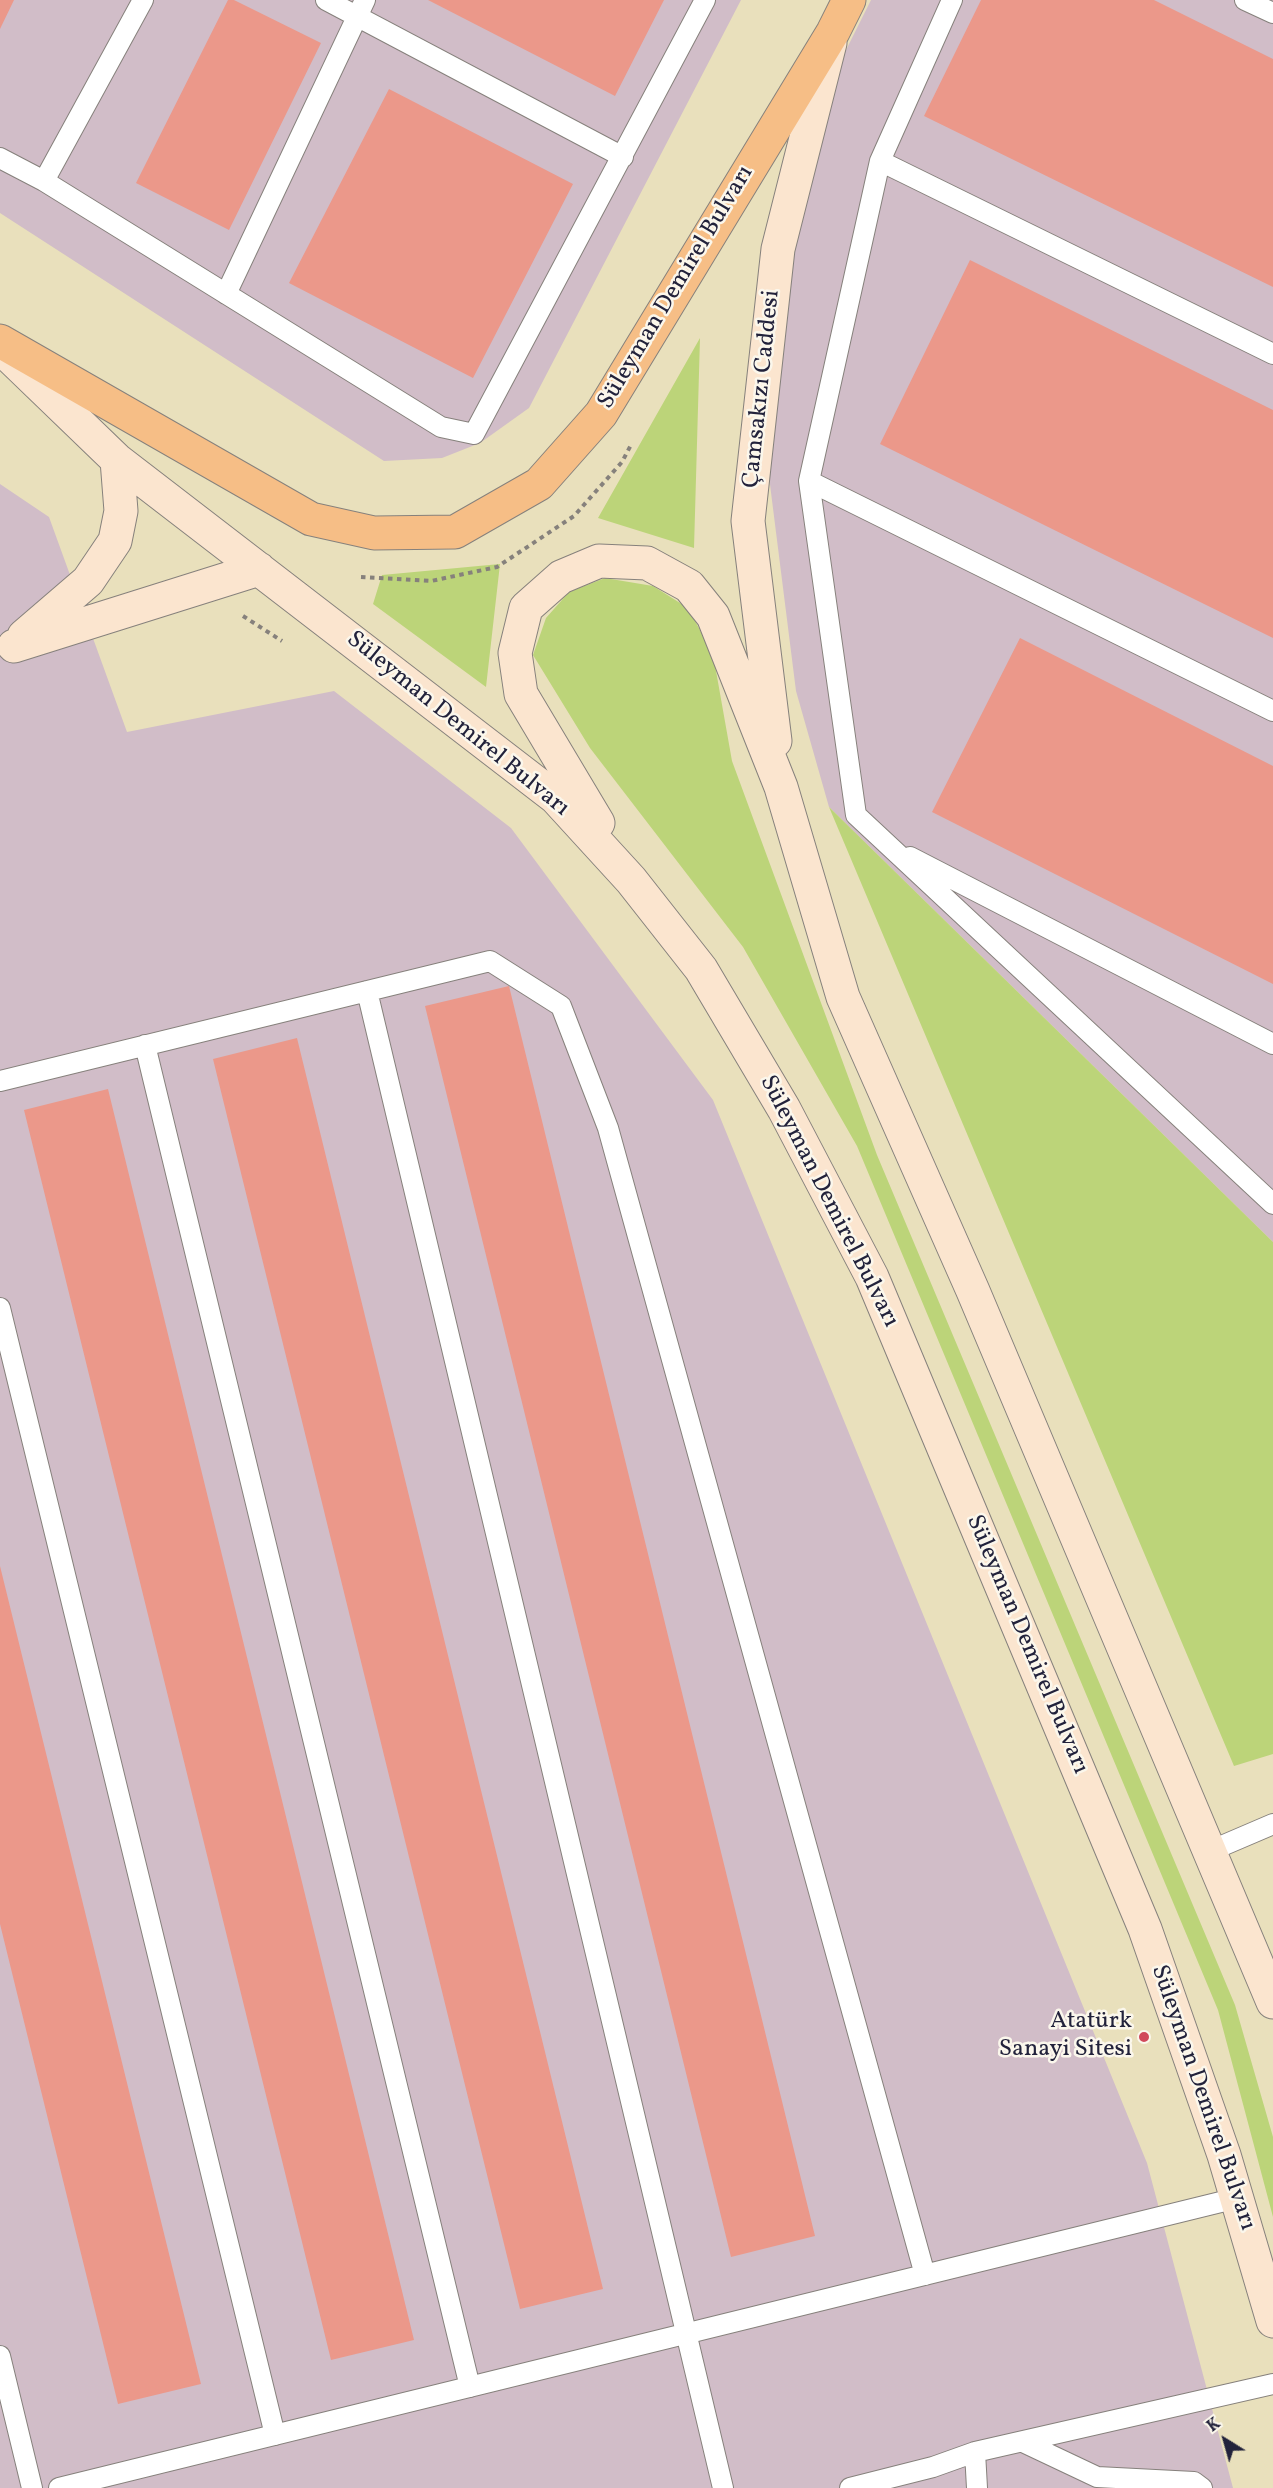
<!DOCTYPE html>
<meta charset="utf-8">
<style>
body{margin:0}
#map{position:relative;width:1273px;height:2488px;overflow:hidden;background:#e9e0bc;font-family:Vollkorn,serif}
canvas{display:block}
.north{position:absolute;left:1195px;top:2410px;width:60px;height:60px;-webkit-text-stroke:4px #fbf7ec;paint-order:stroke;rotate:323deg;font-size:16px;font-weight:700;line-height:24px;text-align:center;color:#22223b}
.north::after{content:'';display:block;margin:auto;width:21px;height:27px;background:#22223b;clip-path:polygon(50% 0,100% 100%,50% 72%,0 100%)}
</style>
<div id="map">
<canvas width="1273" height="2488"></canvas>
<div class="north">K</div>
</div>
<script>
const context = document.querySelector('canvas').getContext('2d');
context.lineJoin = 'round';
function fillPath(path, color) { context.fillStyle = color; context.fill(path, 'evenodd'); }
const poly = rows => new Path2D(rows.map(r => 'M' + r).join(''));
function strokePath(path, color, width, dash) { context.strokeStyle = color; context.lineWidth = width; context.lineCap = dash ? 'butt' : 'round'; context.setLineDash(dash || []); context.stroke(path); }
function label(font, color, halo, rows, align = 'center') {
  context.font = font + ' Vollkorn,serif'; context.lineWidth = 5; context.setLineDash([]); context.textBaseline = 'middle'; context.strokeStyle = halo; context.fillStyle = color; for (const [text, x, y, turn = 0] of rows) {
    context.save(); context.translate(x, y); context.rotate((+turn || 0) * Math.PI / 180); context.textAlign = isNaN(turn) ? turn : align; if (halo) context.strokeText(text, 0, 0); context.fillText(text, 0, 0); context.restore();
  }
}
const industrial = poly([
 [0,0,741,0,529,408,480,443,442,458,384,461,0,213],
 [871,0,1273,0,1273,1242,829,807,796,691,762,421,790,162],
 [0,484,49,517,127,732,334,691,511,828,713,1100,1147,2163,1233,2488,0,2488]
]);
const green = poly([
 [700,338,694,548,598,518],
 [500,564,486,687,373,604,382,575],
 [605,578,653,586,688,608,713,654,732,761,877,1155,1235,2005,1273,2137,1273,2217,1218,2010,857,1146,743,947,590,748,533,655,546,618,569,592],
 [829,807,1273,1242,1273,1754,1234,1766]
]);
const building = poly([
 [0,0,14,0,0,29],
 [228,0,234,0,321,43,229,230,136,183],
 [428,0,664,0,615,96],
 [981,0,1154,0,1273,59,1273,287,924,116],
 [389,89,573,184,473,378,289,283],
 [970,260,1273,410,1273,638,880,444],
 [1020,638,1273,766,1273,984,932,812],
 [509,986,815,2236,731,2257,425,1006],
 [297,1038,603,2289,520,2309,213,1059],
 [108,1089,414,2340,331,2360,24,1110],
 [0,1566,201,2384,118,2404,0,1924]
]);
const path = poly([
 [361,577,431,581,497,567,574,516,622,462,632,443],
 [243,616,282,641]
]);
const lane = poly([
 [143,0,44,181,441,427,474,434,705,0],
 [326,0,623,157],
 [952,0,880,161,809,481,856,815,1273,1204],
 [1245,0,1273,13],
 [0,158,44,181],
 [880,161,1273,354],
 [226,294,365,0],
 [809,481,1273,711],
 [910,857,1273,1044],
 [367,991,723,2488],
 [145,1045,470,2387],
 [0,1081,490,961,561,1006,608,1128,925,2275],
 [0,1308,275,2435],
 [1210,1851,1273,1824],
 [0,2356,32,2488],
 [1023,2442,1097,2477,1194,2482,1202,2488],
 [975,2452,977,2488],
 [59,2488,1237,2198],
 [850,2488,933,2467,975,2452,1273,2384]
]);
const secondary = poly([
 [1,348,117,460,556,798,631,880,701,969,784,1109,872,1277,1145,1929,1224,2155,1273,2321],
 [24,636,88,581,115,541,121,511,117,460],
 [14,646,259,569],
 [775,741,748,521,778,249,830,43],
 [598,823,521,694,515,653,526,608,561,577,599,561,647,563,689,586,713,616,781,787,843,997,973,1291,1273,2002]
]);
const primary = poly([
 [0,341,311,519,374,533,455,532,539,484,601,414,833,32,849,0]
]);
const markers = [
 [1144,2037,6,"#d1495b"]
];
const streetNames = [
 ["Süleyman Demirel Bulvarı",677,288,-59],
 ["Çamsakızı Caddesi",763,389,-84],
 ["Süleyman Demirel Bulvarı",457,725,39],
 ["Süleyman Demirel Bulvarı",828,1202,63],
 ["Süleyman Demirel Bulvarı",1026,1645,67],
 ["Süleyman Demirel Bulvarı",1202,2098,71]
];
const poiNames = [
 ["Atatürk",1132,2023],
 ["Sanayi Sitesi",1132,2051]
];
fillPath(industrial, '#d1bdc8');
fillPath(green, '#bcd479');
fillPath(building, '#eb988a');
strokePath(lane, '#86817c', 22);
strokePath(secondary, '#86817c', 35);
strokePath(primary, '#86817c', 35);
strokePath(path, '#86817c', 4, [4.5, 4.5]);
strokePath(lane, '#fff', 20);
strokePath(secondary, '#fbe5cf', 33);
strokePath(primary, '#f6be86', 33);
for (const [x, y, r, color] of markers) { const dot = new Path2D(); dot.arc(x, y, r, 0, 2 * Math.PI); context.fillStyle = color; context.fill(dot); strokePath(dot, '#fbf7ec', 2); }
label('24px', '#22223b', '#fbf7ec', streetNames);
label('24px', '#22223b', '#fbf7ec', poiNames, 'right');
</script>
